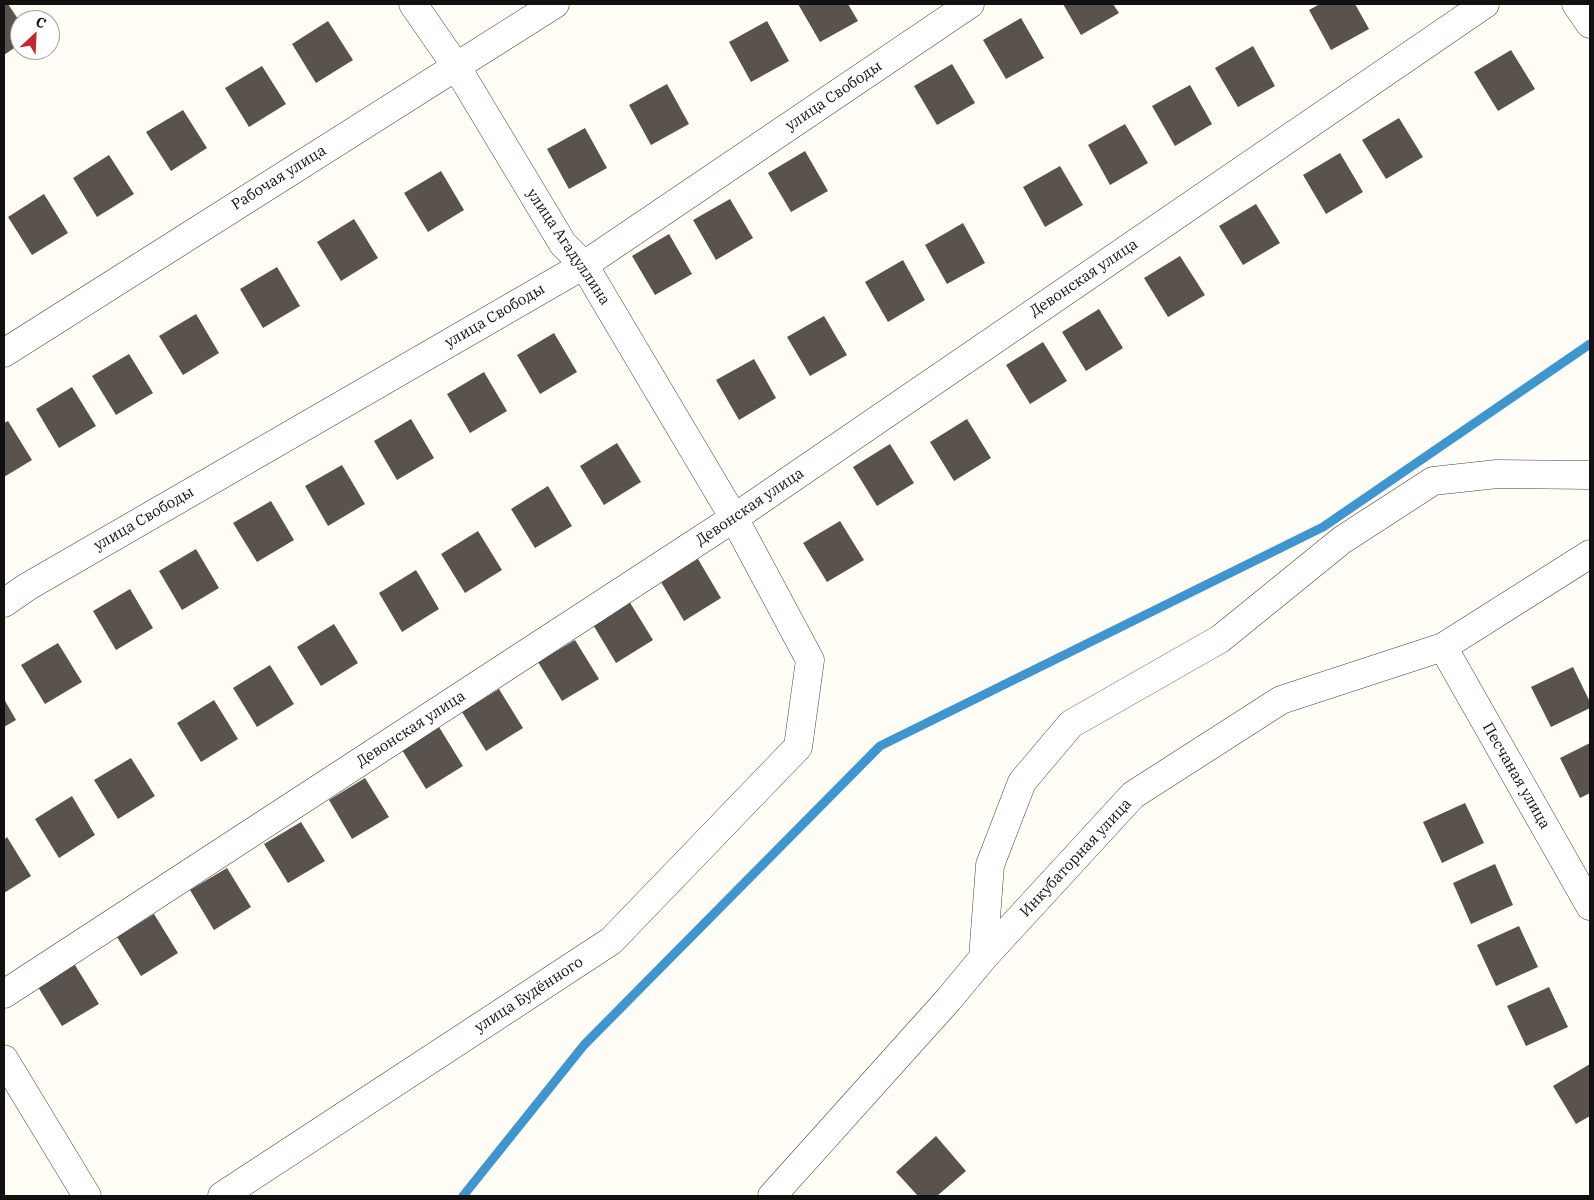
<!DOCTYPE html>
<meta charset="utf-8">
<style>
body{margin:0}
#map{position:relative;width:1594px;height:1200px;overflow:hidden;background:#fffdf5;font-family:"IBM Plex Serif",serif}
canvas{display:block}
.frame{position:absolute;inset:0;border:5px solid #111;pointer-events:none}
.north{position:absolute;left:10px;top:10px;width:50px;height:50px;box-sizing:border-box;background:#fff;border:1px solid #a0a0a0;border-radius:50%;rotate:25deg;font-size:14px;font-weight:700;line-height:20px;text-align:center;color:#111}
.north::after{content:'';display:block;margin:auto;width:18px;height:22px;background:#c4262e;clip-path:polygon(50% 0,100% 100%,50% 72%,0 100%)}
</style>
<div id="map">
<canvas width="1594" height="1200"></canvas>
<div class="frame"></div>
<div class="north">С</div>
</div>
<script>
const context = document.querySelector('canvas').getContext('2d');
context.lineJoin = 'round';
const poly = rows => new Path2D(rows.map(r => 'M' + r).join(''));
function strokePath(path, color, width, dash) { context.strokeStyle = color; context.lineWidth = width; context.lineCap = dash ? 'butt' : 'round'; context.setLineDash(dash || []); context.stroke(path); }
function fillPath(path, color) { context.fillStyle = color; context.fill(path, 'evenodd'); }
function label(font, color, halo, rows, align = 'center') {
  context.font = font + ' "IBM Plex Serif",serif'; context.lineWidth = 5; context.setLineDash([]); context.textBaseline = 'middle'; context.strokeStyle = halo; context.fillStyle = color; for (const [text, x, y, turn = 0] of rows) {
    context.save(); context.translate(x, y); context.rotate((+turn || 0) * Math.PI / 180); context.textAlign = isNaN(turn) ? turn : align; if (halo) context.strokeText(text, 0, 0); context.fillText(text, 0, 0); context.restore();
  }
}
const stream = poly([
 [463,1196,584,1045,880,746,1323,527,1590,344]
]);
const building = poly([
 [4,4,8,4,20,22,20,44,4,55],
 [798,4,848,4,858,21,820,42],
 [1063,4,1113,4,1119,13,1081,35],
 [1320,4,1355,4,1369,29,1331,50,1309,10],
 [1021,18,1044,58,1006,79,983,40],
 [328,21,353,60,316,83,292,44],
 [767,21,789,61,751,82,729,42],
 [1253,46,1275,86,1238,107,1215,68],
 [1511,50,1535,89,1498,111,1474,72],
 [952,64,975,103,937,125,914,86],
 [262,66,286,104,249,127,225,88],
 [667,84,689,124,651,145,629,105],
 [1190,85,1212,124,1175,146,1152,106],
 [183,110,207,148,171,171,146,132],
 [1399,118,1423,157,1386,179,1362,140],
 [1125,124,1148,163,1110,185,1088,145],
 [585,128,607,168,569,189,547,149],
 [805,151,828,191,791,212,768,173],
 [1340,153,1363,192,1326,214,1303,175],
 [109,155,134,194,97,217,73,178],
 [1060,166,1083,205,1045,227,1023,187],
 [441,171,464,210,428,232,404,193],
 [44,194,68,233,32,255,8,217],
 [730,199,753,238,716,260,693,220],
 [1256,204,1280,243,1243,265,1219,226],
 [354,219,378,258,341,281,317,242],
 [963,223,985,263,947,284,925,245],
 [669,234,692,274,655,295,632,256],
 [1180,256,1205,295,1168,317,1144,278],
 [903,260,925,300,888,322,865,282],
 [277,267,300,306,263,328,240,289],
 [1099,309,1123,348,1086,371,1062,332],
 [196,314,219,353,183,375,159,336],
 [824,316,847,355,810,376,787,337],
 [554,333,577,372,540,394,517,355],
 [1043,342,1067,381,1030,404,1006,365],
 [129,354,153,393,116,415,92,376],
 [754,359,776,398,739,420,716,380],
 [484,372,507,411,470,433,447,394],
 [72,387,96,426,59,448,36,409],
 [411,419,434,458,397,480,374,441],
 [967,419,991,458,954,481,930,442],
 [8,421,32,460,4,477,4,423],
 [617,443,641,482,604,505,580,466],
 [890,444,914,483,877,506,853,467],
 [342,465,365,504,328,526,305,486],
 [548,486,572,526,535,548,511,509],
 [271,501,294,540,257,562,233,523],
 [840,521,864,560,827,582,803,543],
 [478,531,502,570,465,593,441,554],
 [196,549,219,588,182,610,159,571],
 [698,559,721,598,684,621,661,582],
 [416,570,439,609,402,632,379,593],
 [130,589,153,628,116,650,93,611],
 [629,601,653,640,616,663,592,623],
 [334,624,358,663,321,686,297,647],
 [575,640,599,679,562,701,538,662],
 [58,643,82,682,45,704,21,665],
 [270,665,294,704,257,727,233,688],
 [1573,667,1590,702,1590,708,1551,727,1531,687],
 [499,689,523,728,486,751,462,712],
 [4,699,16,720,4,727],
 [214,700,238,739,201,762,177,723],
 [439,727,463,766,426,789,402,750],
 [1590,743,1590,793,1580,798,1560,758],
 [131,758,155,796,118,819,94,780],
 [365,778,389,817,352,839,329,800],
 [72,796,95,835,59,858,35,819],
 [1465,803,1484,843,1442,863,1423,822],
 [301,822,325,861,288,883,264,844],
 [7,837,31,876,4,893,4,840],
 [1495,864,1513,905,1471,924,1453,883],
 [227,868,251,907,214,930,190,890],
 [154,914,178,953,141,976,117,937],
 [1519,926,1538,967,1496,986,1477,945],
 [75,965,99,1004,62,1026,38,987],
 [1549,987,1568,1027,1526,1046,1507,1006],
 [1590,1064,1590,1116,1576,1124,1553,1086],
 [936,1136,966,1171,937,1196,918,1196,896,1172]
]);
const minor = poly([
 [1576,4,1590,24],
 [4,353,555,4],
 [4,603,27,587,584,265,970,4],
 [1443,647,1590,906],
 [983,958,990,865,1022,782,1071,724,1220,639,1342,540,1433,481,1497,474,1590,475],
 [4,994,734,518,1485,4],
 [4,1059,87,1196],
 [222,1196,611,941,798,747,810,660,734,518,584,265,563,244,456,66,413,4],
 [772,1196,949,999,983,958,1133,795,1281,700,1443,647,1590,554]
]);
const streetNames = [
 ["улица Свободы",834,96,-34],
 ["Рабочая улица",279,178,-32],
 ["улица Агадуллина",568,247,56],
 ["Девонская улица",1084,278,-34],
 ["улица Свободы",495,316,-30],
 ["Девонская улица",750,507,-34],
 ["улица Свободы",144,519,-30],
 ["Девонская улица",411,729,-33],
 ["Песчаная улица",1516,776,60],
 ["Инкубаторная улица",1076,858,-47],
 ["улица Будённого",529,995,-33]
];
strokePath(stream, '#3f96cf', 9);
fillPath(building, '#5a524d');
strokePath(minor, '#444', 29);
strokePath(minor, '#fff', 28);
label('15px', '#111', '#fff', streetNames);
</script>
